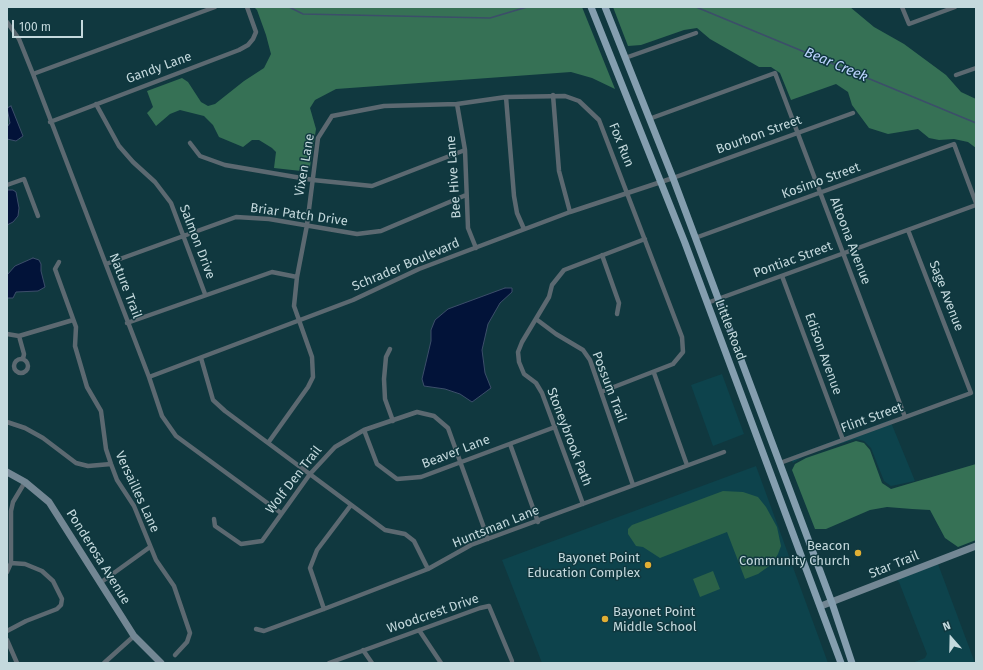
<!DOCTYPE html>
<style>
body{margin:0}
#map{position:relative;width:983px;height:670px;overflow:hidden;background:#10383f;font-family:"Fira Sans",sans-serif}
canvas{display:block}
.frame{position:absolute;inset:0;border:8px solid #c4d9dd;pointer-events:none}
.north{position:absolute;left:931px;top:618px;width:40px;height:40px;-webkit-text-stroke:3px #10383f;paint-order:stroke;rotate:340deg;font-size:11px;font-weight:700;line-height:16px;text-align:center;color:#c4d9dd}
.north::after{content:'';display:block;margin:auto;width:14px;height:18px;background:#c4d9dd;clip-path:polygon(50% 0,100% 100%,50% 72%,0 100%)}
.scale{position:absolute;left:12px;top:20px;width:71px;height:18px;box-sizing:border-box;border:2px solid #c4d9dd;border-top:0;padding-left:5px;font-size:12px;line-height:14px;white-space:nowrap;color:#c4d9dd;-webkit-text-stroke:3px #10383f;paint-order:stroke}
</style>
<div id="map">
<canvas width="983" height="670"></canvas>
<div class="frame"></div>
<div class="north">N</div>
<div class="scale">100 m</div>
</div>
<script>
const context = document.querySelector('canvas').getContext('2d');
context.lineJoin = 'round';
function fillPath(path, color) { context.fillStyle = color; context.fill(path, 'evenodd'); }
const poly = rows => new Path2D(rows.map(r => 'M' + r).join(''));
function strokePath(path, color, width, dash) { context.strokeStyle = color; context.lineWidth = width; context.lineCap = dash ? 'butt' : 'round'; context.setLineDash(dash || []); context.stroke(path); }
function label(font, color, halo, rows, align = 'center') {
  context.font = font + ' "Fira Sans",sans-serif'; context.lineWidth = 3; context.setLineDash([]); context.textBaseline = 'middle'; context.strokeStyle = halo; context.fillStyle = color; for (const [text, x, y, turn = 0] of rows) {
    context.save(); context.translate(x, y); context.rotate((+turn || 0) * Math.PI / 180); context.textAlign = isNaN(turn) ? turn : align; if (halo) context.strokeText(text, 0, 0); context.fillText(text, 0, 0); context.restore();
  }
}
const built = poly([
 [722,374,744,434,713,446,691,385],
 [890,420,915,481,891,486,884,481,871,448,864,441,856,439,806,455,793,463,790,457],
 [756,466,828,663,542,663,502,560],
 [938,564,975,663,912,663,925,658,927,654,899,582,896,580]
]);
const green = poly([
 [723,491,743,492,758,497,766,507,777,527,781,546,778,554,772,564,758,574,745,579,727,532,660,558,643,547,636,546,628,534,628,529,632,525],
 [713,571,720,589,700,597,693,579]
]);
const forest = poly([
 [254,7,582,7,615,89,592,78,571,72,336,89,315,100,310,108,316,129,310,167,308,170,301,171,274,168,276,152,272,148,259,140,252,140,243,147,219,137,213,125,204,116,180,110,170,114,156,126,147,113,153,107,147,91,182,78,188,82,201,102,208,106,215,104,244,81,264,68,271,54,266,35,257,10],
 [613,7,850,7,874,27,904,44,946,75,961,92,976,99,976,148,968,142,954,139,939,140,929,138,918,129,888,134,869,128,852,105,848,92,836,84,791,100,780,73,771,67,759,67,710,39,697,28,684,30,641,45,628,46],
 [856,441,864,443,870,450,882,483,891,489,976,464,976,540,958,547,945,538,930,510,912,509,887,507,870,510,826,529,815,529,792,470,795,464,806,458]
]);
const water = poly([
 [11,106,23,136,16,141,7,139,7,127,10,123,7,108,11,106],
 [7,190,13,190,16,192,19,208,18,216,13,222,7,225,7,190],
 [33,258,39,260,41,264,41,271,45,287,38,291,16,292,13,298,7,298,7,275,15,266,33,258],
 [505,288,512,288,512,292,500,303,488,324,482,350,485,373,491,388,472,402,460,394,445,389,424,386,422,379,431,341,431,330,435,320,448,309,505,288]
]);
const stream = poly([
 [289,7,303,14,490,18,527,7],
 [696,7,976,123]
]);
const street = poly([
 [902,7,909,24,955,7],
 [7,22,19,39,33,74,149,377,162,416,176,436,281,513],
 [625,58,696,33],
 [33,74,215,7],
 [956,75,976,68],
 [553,95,559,171,570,212],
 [506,97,514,196,517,213,524,229],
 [96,104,119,146,133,162,155,182,171,203,205,294],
 [457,104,465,150,468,228,476,248],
 [649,119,775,73,905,417],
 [50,122,239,50,248,45,253,39,256,32,247,7],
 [190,143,200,156,225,165,313,180,372,186,465,150],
 [7,185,24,179,38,216],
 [695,238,954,144,976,203],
 [602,255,619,303,617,314],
 [59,262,55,269,76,327,75,346,87,387,101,411,106,449,111,464,117,480,134,506,156,560,174,586,190,633,187,642,175,655],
 [106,264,236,217,269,219,357,234,381,231,466,195],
 [782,276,843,440],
 [707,303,976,205],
 [536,319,556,334,583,350,590,360,633,485],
 [127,323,272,272,297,277],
 [7,334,19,336,73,320],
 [19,336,24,354,23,359],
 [390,349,386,357,384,379,385,399,393,421],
 [201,358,213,400,225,411,385,530,405,534,414,541,428,569],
 '14 366a7 7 0 1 1 14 0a7 7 0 1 1-14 0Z',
 [654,373,687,465],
 [149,377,353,300,419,269,570,212,673,178,853,113],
 [7,422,25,428,43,438,76,463,88,466,111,464],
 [364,430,377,464,397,479,421,477,555,427],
 [268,443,308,387,313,377,312,357,294,306,297,277,307,225,318,138,332,116,384,106,457,104,506,97,565,96,579,101,599,120,682,337,683,352,673,364,601,392],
 [510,444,538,522],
 [780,463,971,393,908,230],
 [583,504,542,393,536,383,524,374,519,362,518,352,522,342,549,297,552,285,564,270,645,239],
 [214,519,215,526,241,544,262,541,310,474,335,447,364,430,417,412,434,416,448,428,488,539],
 [7,572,11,563,11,511,13,502,25,482],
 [100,583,150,547],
 [324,609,310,568,317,550,351,505],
 [256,629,264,631,324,609,428,569,471,545,724,452],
 [419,630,441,663],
 [7,631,26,621,57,609,61,605,62,599,53,581,42,571,25,564,11,563],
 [7,640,17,663],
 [363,650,372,663],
 [104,663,134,636],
 [329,663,480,608,489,606,512,661]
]);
const secondary = poly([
 [7,472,25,482,49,502,134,636,161,663],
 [821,606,976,546]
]);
const primary = poly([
 [591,7,685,243,841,663],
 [605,7,673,178,832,603,852,663]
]);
const markers = [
 [858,553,4,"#e1af34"],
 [648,565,4,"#e1af34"],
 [605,619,4,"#e1af34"]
];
const streetNames = [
 ["Gandy Lane",159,68,-20],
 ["Bourbon Street",759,135,-20],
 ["Fox Run",621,145,68],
 ["Vixen Lane",305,165,-80],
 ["Bee Hive Lane",454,177,-94],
 ["Kosimo Street",821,181,-20],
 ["Briar Patch Drive",299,215,8],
 ["Altoona Avenue",850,241,69],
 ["Salmon Drive",197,242,69],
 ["Pontiac Street",793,260,-20],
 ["Schrader Boulevard",406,265,-23],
 ["Nature Trail",125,286,69],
 ["Sage Avenue",946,296,69],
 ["Little Road",730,330,69],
 ["Edison Avenue",823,354,70],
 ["Possum Trail",609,387,69],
 ["Flint Street",872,418,-20],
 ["Stoneybrook Path",569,437,69],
 ["Beaver Lane",456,452,-21],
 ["Wolf Den Trail",294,480,-52],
 ["Versailles Lane",137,492,65],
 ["Huntsman Lane",496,527,-22],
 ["Ponderosa Avenue",98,557,58],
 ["Star Trail",894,565,-22],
 ["Woodcrest Drive",433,614,-19]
];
const poiNames = [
 ["Beacon",850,546],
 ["Community Church",850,561],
 ["Bayonet Point",640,558],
 ["Education Complex",640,573],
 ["Bayonet Point",613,612,"left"],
 ["Middle School",613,627,"left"]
];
const waterNames = [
 ["Bear Creek",836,65,23]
];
fillPath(built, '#0d434c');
fillPath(green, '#2b6248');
fillPath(forest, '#367155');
fillPath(water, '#021339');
strokePath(water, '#3c4e6a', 1);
strokePath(stream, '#3c4e6a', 1.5);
strokePath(street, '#5c6971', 4.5);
strokePath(secondary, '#738794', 7);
strokePath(primary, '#849eaf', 7);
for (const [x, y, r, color] of markers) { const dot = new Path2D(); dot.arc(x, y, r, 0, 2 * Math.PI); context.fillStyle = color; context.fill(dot); strokePath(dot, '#10383f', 1.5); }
label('13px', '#c4d9dd', '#10383f', streetNames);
label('13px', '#c4d9dd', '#10383f', poiNames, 'right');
label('italic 14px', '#bcd4fe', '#10383f', waterNames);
</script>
